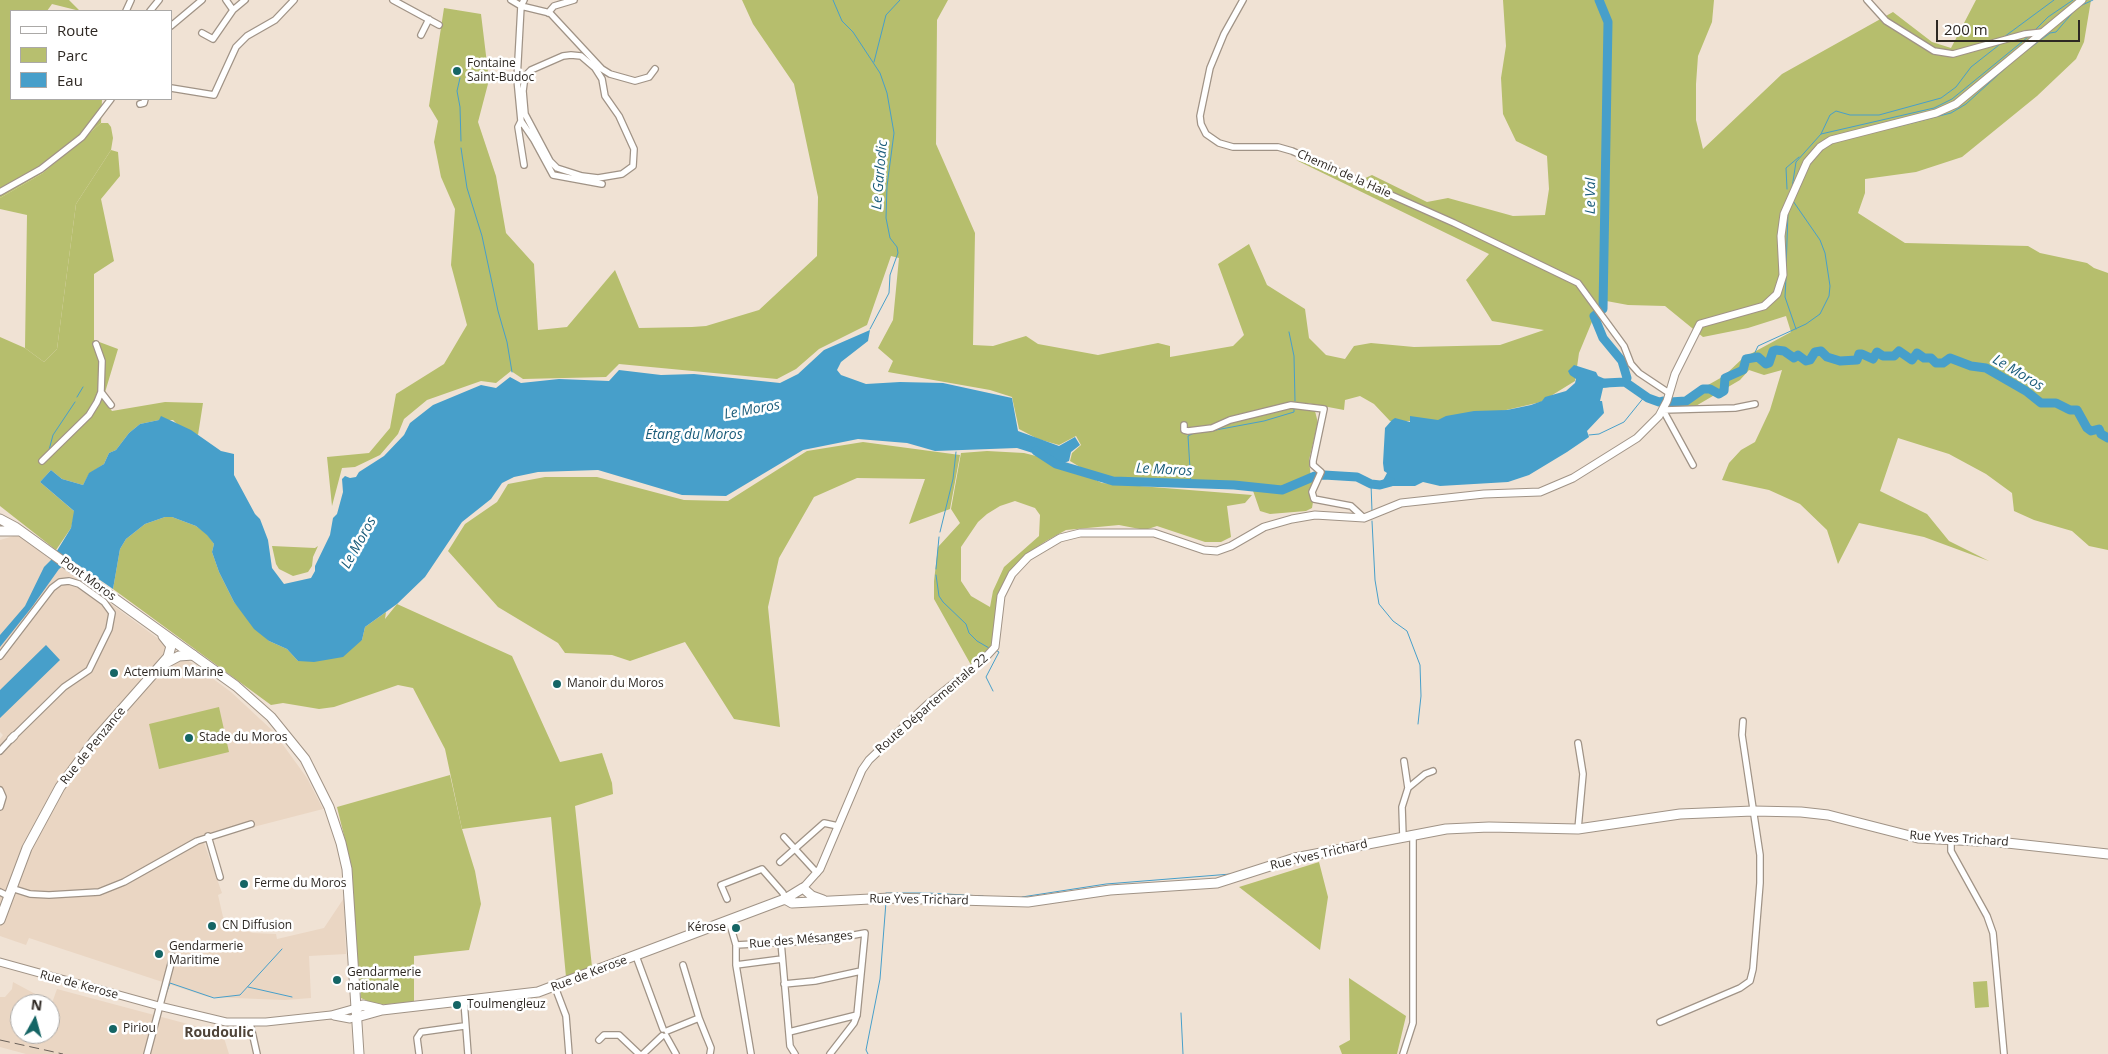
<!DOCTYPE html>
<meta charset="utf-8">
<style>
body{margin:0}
#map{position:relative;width:2108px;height:1054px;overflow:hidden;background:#f0e2d4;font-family:"Open Sans",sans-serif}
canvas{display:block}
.legend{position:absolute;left:10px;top:10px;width:162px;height:90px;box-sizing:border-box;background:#fff;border:1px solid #aba9a7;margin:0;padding:6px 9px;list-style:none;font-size:15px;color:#2e2823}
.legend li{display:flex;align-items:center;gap:10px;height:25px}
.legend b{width:25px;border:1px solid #aba9a7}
.north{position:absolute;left:10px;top:994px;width:50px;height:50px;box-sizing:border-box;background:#fff;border:1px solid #aba9a7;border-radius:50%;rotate:7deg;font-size:14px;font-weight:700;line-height:20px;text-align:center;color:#2e2823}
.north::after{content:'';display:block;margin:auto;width:18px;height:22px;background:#156565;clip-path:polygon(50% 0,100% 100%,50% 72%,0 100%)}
.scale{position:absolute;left:1936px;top:20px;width:144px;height:22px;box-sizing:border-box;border:2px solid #2e2823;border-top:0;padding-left:6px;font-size:15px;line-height:18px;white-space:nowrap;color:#2e2823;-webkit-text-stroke:4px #fff;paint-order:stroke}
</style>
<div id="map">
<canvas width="2108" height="1054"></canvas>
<ul class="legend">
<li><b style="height:6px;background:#fff"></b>Route</li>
<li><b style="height:14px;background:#b7bf6f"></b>Parc</li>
<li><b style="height:14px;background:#479fca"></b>Eau</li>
</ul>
<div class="north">N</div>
<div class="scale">200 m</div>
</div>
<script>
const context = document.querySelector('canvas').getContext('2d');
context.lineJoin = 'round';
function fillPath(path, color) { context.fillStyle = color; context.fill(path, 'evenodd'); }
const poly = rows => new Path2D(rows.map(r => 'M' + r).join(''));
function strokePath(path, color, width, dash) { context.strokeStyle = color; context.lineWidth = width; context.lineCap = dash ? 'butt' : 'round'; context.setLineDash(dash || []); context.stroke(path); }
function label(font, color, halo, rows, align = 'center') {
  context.font = font + ' "Open Sans",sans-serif'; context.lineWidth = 5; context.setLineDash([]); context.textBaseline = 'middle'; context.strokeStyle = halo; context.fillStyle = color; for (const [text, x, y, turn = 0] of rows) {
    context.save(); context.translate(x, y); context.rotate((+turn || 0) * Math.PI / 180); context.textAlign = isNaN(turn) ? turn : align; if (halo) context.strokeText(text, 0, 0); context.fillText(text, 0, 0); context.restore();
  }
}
const built = poly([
 [17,535,231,692,273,731,307,778,323,809,203,840,222,893,218,895,223,917,233,927,253,933,276,934,277,939,324,928,344,898,346,954,309,956,311,998,285,1000,208,997,29,938,26,945,0,936,0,739,3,735,0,732,0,540],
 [13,982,52,1003,57,989,199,1027,197,1033,209,1037,224,1038,229,1054,26,1054,0,1047,0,997,5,997,12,989],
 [20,1004,50,1004,50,1034,20,1034]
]);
const green = poly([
 [101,123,108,123,111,127,113,138,111,150,76,204,57,349,44,362,25,348,27,215,0,209,0,198,43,173],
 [219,707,229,752,159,769,149,724],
 [450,775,462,829,475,871,481,904,469,950,414,956,414,1002,376,1005,361,998,349,856,337,807],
 [1987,981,1989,1007,1975,1008,1973,982]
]);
const forest = poly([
 [0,0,69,0,80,11,52,4,47,11,11,11,11,99,102,99,101,123,43,173,0,198],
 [742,0,948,0,937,20,936,144,975,233,973,345,993,346,1026,336,1038,344,1098,355,1158,343,1170,346,1170,357,1233,346,1244,335,1218,264,1249,244,1267,285,1305,309,1309,338,1326,355,1345,359,1354,346,1371,343,1414,347,1500,345,1544,330,1492,321,1466,280,1489,254,1296,160,1361,180,1372,175,1427,202,1448,198,1513,216,1545,215,1549,189,1547,156,1516,141,1503,114,1501,78,1506,46,1503,0,1714,0,1712,22,1698,56,1696,84,1696,120,1703,149,1782,74,1893,12,1932,42,1951,48,1976,0,2091,0,2084,42,2076,59,2037,96,1962,157,1916,172,1865,179,1865,193,1858,213,1905,243,2028,246,2040,253,2087,263,2094,268,2108,273,2108,550,2089,546,2072,531,2034,520,2014,511,2012,493,1986,474,1949,454,1898,438,1880,491,1927,514,1949,541,1989,561,1924,537,1859,523,1838,564,1827,530,1800,504,1769,490,1722,480,1729,463,1741,450,1755,442,1770,410,1782,370,1764,375,1749,370,1740,380,1689,410,1675,409,1685,398,1724,376,1743,358,1791,332,1786,316,1748,328,1703,337,1665,306,1628,305,1601,300,1579,353,1575,381,1541,402,1489,414,1439,421,1390,421,1374,404,1360,396,1345,400,1344,410,1307,403,1315,411,1318,423,1309,460,1311,478,1315,483,1315,490,1312,508,1306,511,1270,514,1260,511,1251,485,1196,487,1160,480,1136,482,1100,479,1070,461,1072,453,1081,445,1076,436,1059,445,1038,439,1019,429,1012,397,990,390,888,372,893,361,878,348,893,320,899,258,891,256,867,325,819,349,796,369,777,379,619,364,606,377,523,379,511,371,496,383,481,381,427,400,404,419,398,434,380,455,355,467,342,468,332,506,327,457,369,453,390,428,396,394,444,364,467,325,451,265,455,209,441,177,434,142,438,121,429,106,444,8,481,14,489,80,478,122,496,176,506,233,534,264,538,330,567,327,615,270,639,328,692,327,706,326,759,310,817,256,818,197,794,84,753,24],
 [111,150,118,152,120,176,101,199,114,261,94,274,94,340,118,349,103,399,112,411,165,402,203,403,198,435,180,427,173,420,159,420,140,424,129,433,116,450,109,453,104,464,89,474,83,485,62,479,51,470,40,482,75,512,71,528,56,550,0,506,0,337,25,348,44,362,57,349,76,204],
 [863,442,960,455,950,509,909,524,925,479,857,478,814,497,779,558,768,607,780,727,734,719,685,642,630,661,612,655,565,653,558,643,498,607,448,551,465,524,497,502,508,484,545,477,597,477,684,500,728,501,807,451],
 [987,451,1024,453,1044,458,1072,469,1102,483,1252,495,1245,503,1227,506,1231,537,1221,542,1205,542,1157,526,1145,530,1119,525,1066,530,1046,541,1031,551,1008,576,997,639,984,656,971,665,934,599,934,581,938,547,960,523,951,509,961,453],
 [1015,501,1035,508,1040,515,1039,536,1004,567,993,591,990,607,971,596,961,581,961,547,978,522,987,514,1000,506],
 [165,517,172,517,196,526,207,534,214,544,212,552,219,572,234,602,269,641,287,649,298,661,362,640,365,627,386,612,385,619,397,604,512,656,560,762,602,753,612,783,613,794,575,806,592,967,566,977,551,817,462,829,445,749,413,688,398,685,334,707,319,709,283,703,271,705,113,589,120,549,126,539,145,524],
 [272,546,315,548,318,546,313,557,312,566,308,572,293,576,279,569,276,564],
 [1319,862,1328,897,1320,950,1239,887],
 [1349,978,1406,1016,1397,1054,1342,1054,1339,1046,1350,1040]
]);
const water = poly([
 [870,330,868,341,841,362,837,370,841,375,866,384,900,382,943,383,1012,398,1018,431,1059,446,1075,437,1080,445,1071,452,1069,461,1064,463,1017,448,935,451,907,443,858,439,803,450,726,496,682,495,598,470,538,472,514,477,502,483,491,499,462,522,425,577,397,604,365,627,362,640,343,657,314,662,298,661,287,649,269,641,254,629,234,602,219,572,212,552,214,544,207,535,196,526,172,517,165,517,145,524,126,539,120,549,113,589,71,560,59,569,32,607,0,647,0,635,25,606,44,567,52,559,71,528,74,511,40,482,51,470,62,479,83,485,89,473,104,464,109,453,116,450,129,433,140,424,159,420,161,416,191,430,221,451,234,454,234,475,255,514,260,519,268,540,272,568,284,584,311,578,315,571,315,566,330,535,333,518,337,514,343,492,342,479,345,476,350,478,356,477,359,472,384,456,404,435,410,423,433,405,481,385,496,388,510,377,521,383,559,379,609,381,619,370,661,375,694,374,780,383,798,374,824,350],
 [1574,365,1596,372,1598,376,1617,384,1616,386,1603,388,1600,401,1602,401,1604,413,1587,431,1589,437,1567,452,1529,475,1508,482,1440,486,1423,482,1415,486,1380,486,1387,473,1384,471,1383,463,1385,428,1392,420,1395,418,1410,422,1410,416,1438,420,1446,416,1474,411,1507,410,1531,405,1542,401,1545,397,1566,391,1575,383,1576,379,1570,375,1568,371],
 [46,645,60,660,0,718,0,690]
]);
const stream = poly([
 [833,0,842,21,853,32,880,73,887,93,894,133,887,186,886,218,890,238,897,247,898,253,890,275,889,293,870,329],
 [2078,7,2093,0],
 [2034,31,2048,17,2073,0],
 [2004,37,2054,0],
 [2026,51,2050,33,2056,32,2075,10],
 [874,62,886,15,900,0],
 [460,78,457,91,460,107,461,141],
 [1896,127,1951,113,1966,104,2010,64],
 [1821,134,1830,115,1836,111,1850,115,1879,115,1941,98,1956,87,1971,67,1999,45],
 [461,148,467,188,482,236,498,311,507,342,512,372],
 [1792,188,1796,162,1821,134,1934,108,1952,99,2028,37],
 [1787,189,1786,168,1799,157],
 [1786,270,1788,212],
 [1786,277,1785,297,1796,329],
 [1289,332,1294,356,1295,401],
 [1752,359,1758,346,1806,324,1820,314,1829,296,1830,286,1825,253,1820,240,1793,201],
 [77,397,83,387],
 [1205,432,1264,421,1294,412,1294,409],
 [1589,435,1599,434,1624,422,1645,396],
 [49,450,53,435,75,402],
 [1371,484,1372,511],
 [1191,485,1188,436,1194,433],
 [1372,521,1375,580,1379,604,1393,621,1407,631,1420,665,1421,696,1418,724],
 [940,532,953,479,956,452],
 [936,569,939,537],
 [936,575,939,596,943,602,966,624,969,633,977,641,989,648],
 [993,691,986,677,999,652,997,651],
 [1289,865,1306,860],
 [1241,879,1251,877],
 [886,893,927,893,983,896],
 [1022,897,1106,884,1231,874],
 [248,987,292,997],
 [166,994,170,983,214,998,240,995,282,949],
 [1181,1013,1183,1054],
 [868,1054,866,1050,880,979,886,902]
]);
const river = poly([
 [1599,0,1608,22,1603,309,1594,316,1603,338,1622,361,1627,378,1625,382],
 [1605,383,1625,382,1648,398,1659,402,1663,401],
 [1670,402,1686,401,1703,389,1710,389,1719,394,1724,391,1725,378,1743,370,1746,359,1758,357,1766,364,1769,363,1773,351,1776,350,1784,351,1794,358,1798,355,1806,361,1810,360,1815,352,1821,351,1827,357,1840,361,1857,360,1859,354,1862,354,1873,359,1877,352,1883,356,1894,356,1899,351,1912,360,1917,353,1924,358,1931,358,1936,363,1943,363,1950,358,1971,366,1986,368,2026,391,2041,403,2056,403,2070,410,2077,410,2087,428,2091,431,2099,429,2101,434,2108,438],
 [1036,451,1056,464,1113,481,1234,485,1282,490,1315,476,1324,475,1357,477,1371,484,1380,485,1391,482]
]);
const minor = poly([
 [226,0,233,10],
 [393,0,439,25],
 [511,0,521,6,550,13,602,69,610,74,635,81,649,77,655,69],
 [524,0,521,6,517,79,521,121,534,140,553,175,602,184],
 [1243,0,1224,34,1210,68,1200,116,1201,124,1206,134,1219,143,1233,147,1278,147,1292,151,1454,223,1578,283,1624,346,1631,364,1639,373,1669,393],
 [1867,0,1886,21,1934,51,1953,54,2025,34,2043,32],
 [126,11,131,0],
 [150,11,159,0],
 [548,13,554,6,574,0],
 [171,26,202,0],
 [202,33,213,39,233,10,245,0],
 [421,35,429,19],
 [571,55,581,56,595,68,602,79,605,96,619,116,634,149,633,166,622,174,598,178,582,176,557,168,550,161,525,114,523,91,525,76,531,70,563,56,571,55],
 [171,88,214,95,236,47,247,36,275,20,294,0],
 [140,104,144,103,145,99],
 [521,121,518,127,524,165],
 [0,192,41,169,82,137,111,99],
 [101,392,111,405],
 [1663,410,1735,408,1755,404],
 [1663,410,1693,465],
 [1184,425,1184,430,1188,431,1212,428,1230,420,1291,405,1324,409,1313,461,1313,465,1321,472,1312,492,1314,499,1351,506,1364,518],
 [42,461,89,415,97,402,101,392,102,361,96,344],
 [0,656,52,588,60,582,69,581,79,584,104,602,112,613,109,629,89,670,64,687,14,736],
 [0,751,11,739],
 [1404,761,1408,788],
 [0,790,3,797,0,807],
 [1578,829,1583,774,1578,743],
 [208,836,220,877],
 [784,837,817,873],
 [1403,837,1402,807,1408,788,1425,774,1433,771],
 [1951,841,1951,851,1987,916,1993,933,2004,1054],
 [780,862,824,823,838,826],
 [11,888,30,894,49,895,99,892,124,882,197,841,251,824],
 [0,892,8,896],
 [727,899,721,885,762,869,783,893,785,899],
 [729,921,736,945,736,965,751,1054],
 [781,942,790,1046,795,1054],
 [736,945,827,940,865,933,857,1015,854,1023,830,1054],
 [636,956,663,1029],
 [683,965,699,1018],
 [736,965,782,959],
 [784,984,815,981,861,971],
 [555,987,566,1016,569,1054],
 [464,1001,468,1054],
 [1660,1022,1740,988,1750,981,1753,969,1760,883,1760,855,1742,735,1743,721],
 [250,1023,257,1054],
 [667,1031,699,1018,711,1048,710,1054],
 [789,1032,857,1015],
 [666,1036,676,1054],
 [599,1040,604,1035,619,1035,639,1054],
 [419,1053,417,1038,421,1032,464,1026],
 [147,1054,173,956],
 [643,1054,662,1036],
 [1403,1054,1413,1023,1413,834]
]);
const tertiary = poly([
 [11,739,14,736],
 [803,888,820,869,862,770,869,760,928,704,983,660,995,647,1001,596,1012,574,1028,557,1060,538,1080,533,1154,533,1204,550,1217,551,1231,546,1264,527,1292,519,1315,515,1364,518,1401,503,1484,494,1540,492,1573,478,1637,438,1659,416,1667,401,1675,374,1700,324,1764,306,1777,294,1783,275,1781,236,1784,214,1807,162,1820,147,1831,140,1936,113,1956,104,2082,0],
 [0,962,159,1006,226,1022,266,1022,331,1015,356,1008],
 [334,1016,350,1019,357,1017]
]);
const secondary = poly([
 [164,664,179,656,193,655],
 [785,899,792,903,890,898,1028,902,1110,890,1217,883,1295,858,1446,829,1489,827,1578,829,1680,814,1753,811,1801,812,1828,815,1918,838,1998,842,2108,854],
 [0,920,27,848,60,787,94,741,168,657,171,646,163,636],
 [356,1008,363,1005,380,1009],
 [357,1017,382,1010,538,992,785,899,803,888,812,896,823,900]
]);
const primary = poly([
 [0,519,15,527,236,686,271,717,305,759,329,807,341,843,347,869,359,1054],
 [0,531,20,531]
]);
const rail = poly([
 [0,1040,63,1054]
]);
const markers = [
 [457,71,5,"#156565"],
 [114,673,5,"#156565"],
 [557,684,5,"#156565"],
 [189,738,5,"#156565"],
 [244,884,5,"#156565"],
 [212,926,5,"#156565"],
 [736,928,5,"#156565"],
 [159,954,5,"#156565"],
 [337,980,5,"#156565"],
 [457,1005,5,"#156565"],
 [113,1029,5,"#156565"]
];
const poiNames = [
 ["Fontaine",467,64],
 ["Saint-Budoc",467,78],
 ["Actemium Marine",124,673],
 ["Manoir du Moros",567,684],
 ["Stade du Moros",199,738],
 ["Ferme du Moros",254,884],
 ["CN Diffusion",222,926],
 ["Kérose",726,928,"right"],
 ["Gendarmerie",169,947],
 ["Maritime",169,961],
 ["Gendarmerie",347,973],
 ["nationale",347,987],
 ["Toulmengleuz",467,1005],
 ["Piriou",123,1029]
];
const streetNames = [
 ["Chemin de la Haie",1344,174,24],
 ["Pont Moros",88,579,36],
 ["Route Départementale 22",932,704,-41],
 ["Rue de Penzance",93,746,-51],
 ["Rue Yves Trichard",1959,839,4],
 ["Rue Yves Trichard",1319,855,-13],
 ["Rue Yves Trichard",919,900,1],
 ["Rue des Mésanges",801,940,-5],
 ["Rue de Kerose",589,974,-21],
 ["Rue de Kerose",79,985,15]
];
const waterNames = [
 ["Le Garlodic",880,175,-85],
 ["Le Val",1591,196,-89],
 ["Le Moros",2018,373,31],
 ["Le Moros",752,410,-10],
 ["Étang du Moros",694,435],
 ["Le Moros",1164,470,3],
 ["Le Moros",359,543,-61]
];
const neighbourhoodNames = [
 ["Roudoulic",219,1033]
];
fillPath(built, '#ead6c3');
fillPath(green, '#b7bf6f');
fillPath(forest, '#b6be6d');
fillPath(water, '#479fca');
strokePath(stream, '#479fca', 1);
strokePath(river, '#479fca', 9);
strokePath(minor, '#a09386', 8);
strokePath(tertiary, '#a09386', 9);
strokePath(secondary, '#a09386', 11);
strokePath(primary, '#a09386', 11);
strokePath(minor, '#fff', 5.5);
strokePath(tertiary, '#fff', 7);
strokePath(secondary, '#fff', 9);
strokePath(primary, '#fff', 9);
strokePath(rail, '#6a6159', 1, [10, 5]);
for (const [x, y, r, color] of markers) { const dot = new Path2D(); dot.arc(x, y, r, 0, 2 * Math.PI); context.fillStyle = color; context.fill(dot); strokePath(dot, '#fff', 2); }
label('12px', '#2e2823', '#fff', poiNames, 'left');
label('12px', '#2e2823', '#fff', streetNames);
label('italic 14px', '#1a5c7a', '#fff', waterNames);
label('bold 14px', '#4f4439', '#fff', neighbourhoodNames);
</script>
